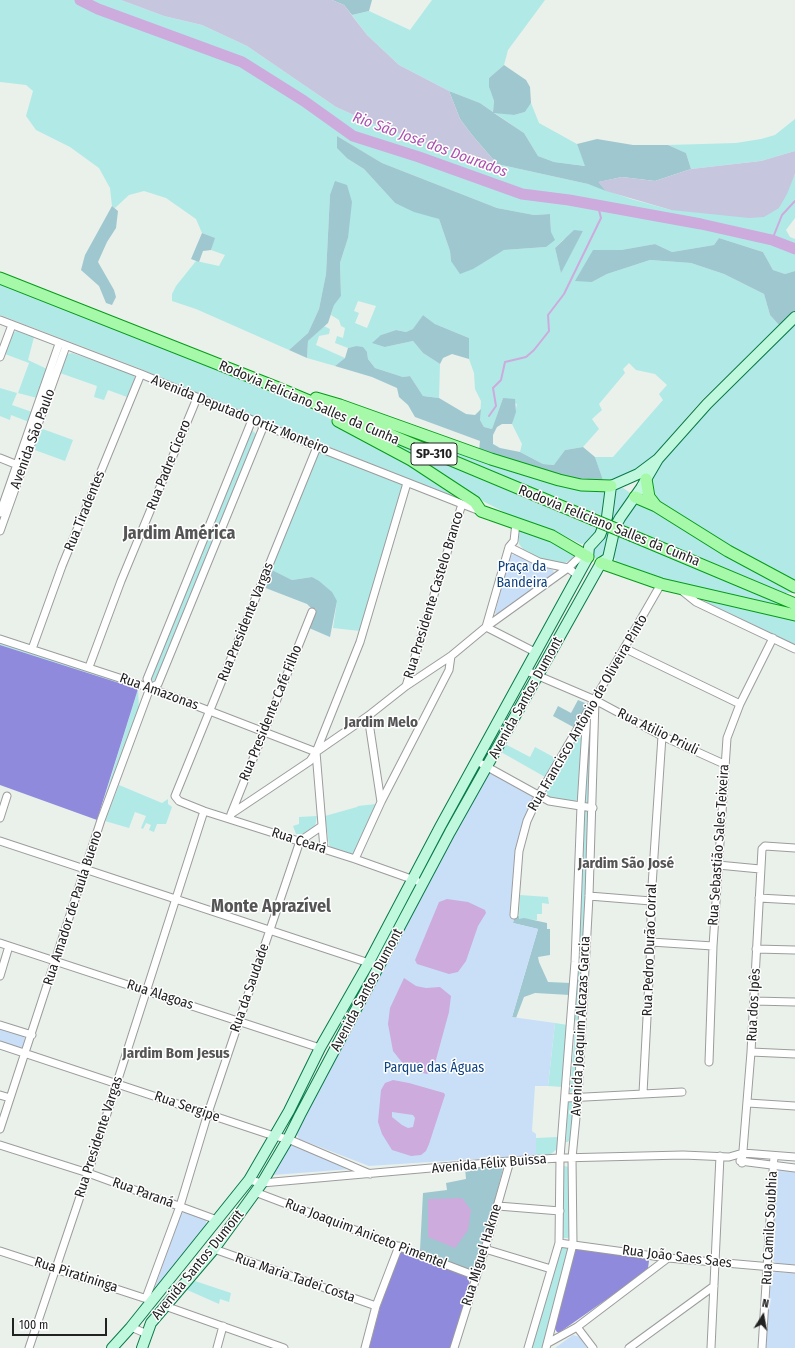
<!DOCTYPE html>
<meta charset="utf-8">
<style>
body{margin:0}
#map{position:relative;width:795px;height:1348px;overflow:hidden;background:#e9f1ea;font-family:"Fira Sans Condensed",sans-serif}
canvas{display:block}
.north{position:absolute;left:743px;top:1296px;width:40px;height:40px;-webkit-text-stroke:3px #fff;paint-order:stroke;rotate:11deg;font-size:11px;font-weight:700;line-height:16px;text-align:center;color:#222}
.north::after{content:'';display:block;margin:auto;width:14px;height:18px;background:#222;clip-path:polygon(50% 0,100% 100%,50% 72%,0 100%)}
.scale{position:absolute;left:12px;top:1318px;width:95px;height:18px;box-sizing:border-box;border:2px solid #222;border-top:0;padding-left:5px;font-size:12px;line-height:14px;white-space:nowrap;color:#222;-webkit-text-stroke:3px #fff;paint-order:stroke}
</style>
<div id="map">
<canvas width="795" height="1348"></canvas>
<div class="north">N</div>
<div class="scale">100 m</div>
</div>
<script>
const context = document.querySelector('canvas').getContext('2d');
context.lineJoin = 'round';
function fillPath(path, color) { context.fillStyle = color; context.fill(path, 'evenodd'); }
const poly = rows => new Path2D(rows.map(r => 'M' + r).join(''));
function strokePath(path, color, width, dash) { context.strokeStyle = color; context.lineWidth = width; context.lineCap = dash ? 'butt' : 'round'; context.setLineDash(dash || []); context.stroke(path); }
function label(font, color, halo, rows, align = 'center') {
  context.font = font + ' "Fira Sans Condensed",sans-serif'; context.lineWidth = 3; context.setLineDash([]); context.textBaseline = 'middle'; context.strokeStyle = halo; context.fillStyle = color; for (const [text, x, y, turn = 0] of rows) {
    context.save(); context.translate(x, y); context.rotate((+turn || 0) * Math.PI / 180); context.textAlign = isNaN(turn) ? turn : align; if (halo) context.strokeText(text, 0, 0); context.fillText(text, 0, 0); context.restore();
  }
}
const grass = poly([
 [0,0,121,0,164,16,202,25,247,46,336,107,374,124,426,144,497,164,588,184,631,199,671,210,779,208,795,174,795,218,786,230,790,237,795,239,795,271,785,274,773,270,763,252,719,238,714,245,672,252,655,244,621,250,593,250,592,282,607,274,650,260,691,263,724,274,764,294,770,315,779,325,701,401,646,464,637,472,604,483,595,457,613,457,663,400,659,394,667,385,655,374,636,370,629,363,623,369,625,373,599,404,602,410,592,419,599,429,583,447,565,450,555,465,543,464,520,452,522,444,512,424,517,404,503,398,492,429,484,427,480,420,481,401,475,389,474,373,469,359,469,338,435,324,423,315,414,329,406,332,396,330,381,335,385,347,413,341,423,353,440,364,439,398,423,396,410,376,403,377,375,368,368,359,367,352,356,346,348,348,335,343,337,336,343,338,345,328,341,326,339,320,331,315,334,304,341,296,340,263,348,238,330,195,326,274,319,309,308,333,289,350,196,309,172,301,172,294,176,286,196,261,219,266,225,255,211,250,214,238,202,233,196,219,166,198,144,191,129,195,115,208,112,206,110,188,99,168,70,147,36,130,26,116,33,91,26,85,0,82],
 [337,136,382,163,497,208,534,215,550,214,551,232,546,247,504,250,490,257,451,261,450,251,439,219,395,203,364,169,348,159],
 [583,231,565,264,561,272,555,248,563,240],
 [358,301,376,306,367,328,355,323,359,313,354,311],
 [432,0,545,0,508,50,504,65,489,78,489,87,494,101,493,112,514,115,525,112,531,103,539,123,577,144,586,166,554,162,538,156,524,133,480,103,449,91,399,65,367,35,352,15,369,11,410,30],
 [795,119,795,151,761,161,691,169,686,153,668,145,736,143,761,139,775,135],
 [0,284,277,391,389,450,463,498,462,500,198,395,141,369,0,315],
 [795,324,795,584,730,549,655,500,650,479,659,464,709,408],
 [324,326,330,329,329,334,319,336,316,345,345,358,335,366,307,358,308,341],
 [18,330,34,337,28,360,47,369,37,398,18,393,29,363,5,354,13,333],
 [72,353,133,374,135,378,127,397,108,390,104,400,94,397,97,386,60,373,67,354],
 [0,388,17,393,12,405,32,412,29,422,11,415,10,420,0,416],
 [40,428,73,440,65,461,32,449],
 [363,429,598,529,586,543,581,544,555,531,512,516,463,491],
 [252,430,256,434,158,679,155,681,151,680,150,676,249,432],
 [410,435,605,489,603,516,410,438],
 [322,451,401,483,403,486,360,631,333,628,337,601,312,577,292,580,270,569,317,453],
 [623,488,629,492,631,495,616,521,609,519,615,489],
 [637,501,792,590,792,593,785,593,620,524],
 [521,530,549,538,577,556,563,564,540,559,523,549,519,544,519,533],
 [605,532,610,534,605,554,602,557,598,559,593,557,591,553],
 [618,536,791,606,795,610,680,585,617,564,613,555],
 [707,599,795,618,795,645,707,603,705,601],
 [0,642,134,686,138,689,139,709,101,809,138,689,0,645],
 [589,711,592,712,590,800,588,803,584,802],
 [582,728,583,732,578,799,574,802,548,799,546,795,548,783],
 [505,744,530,757,535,747,557,759,545,777,501,752],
 [119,785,162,803,168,799,168,804,172,807,166,824,157,824,154,832,149,830,151,825,146,823,143,829,141,828,146,816,135,812,129,828,105,821],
 [376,804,356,851,352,854,332,849,329,845,325,816,357,807,358,806],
 [585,810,588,810,589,813,586,896,578,1018,577,1021,574,1020,583,813],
 [317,816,315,827,302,834,296,834,293,826,299,824,299,817],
 [520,895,548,897,549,904,542,903,542,914,537,914,537,920,519,919],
 [555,1023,568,1025,563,1087,548,1086],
 [575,1029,579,1031,575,1090,570,1092],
 [570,1100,574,1103,570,1139,568,1142,566,1142,568,1102],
 [558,1137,557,1149,551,1154,536,1155,536,1138],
 [564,1166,569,1167,570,1236,569,1238,562,1238],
 [564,1246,567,1247,568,1250,543,1348,530,1348,553,1277,560,1249],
 [192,1280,231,1293,229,1302,220,1299,219,1304,185,1289]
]);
const forest = poly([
 [332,0,372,0,369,11,352,15,344,5],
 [504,65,526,80,530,87,531,103,525,112,514,115,494,113,524,133,538,156,554,162,585,166,577,144,597,139,633,145,668,145,686,153,691,169,655,181,622,177,599,182,606,191,588,184,497,164,472,135,460,119,449,91,480,103,493,112,494,101,489,87,489,78],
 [337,136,382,163,497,208,534,215,550,214,551,232,555,240,546,247,504,250,473,269,460,274,451,261,450,251,439,219,414,212,395,203,364,169,348,159,337,148],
 [335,181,347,185,352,202,348,238,340,263,341,296,334,305,328,323,308,341,307,358,289,350,308,333,319,309,326,274,330,195],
 [112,206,118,211,116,228,107,242,98,262,114,290,116,297,112,305,106,303,99,286,81,270,85,255],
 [574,230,583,231,561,273,555,248],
 [202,233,215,238,211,250,203,251,199,262,191,259],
 [719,238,763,252,773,270,785,274,795,271,795,312,779,325,770,315,764,294,724,274,691,263,650,260,607,274,592,282,575,281,593,250,621,250,655,244,672,252,714,245],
 [423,315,435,324,469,338,469,359,452,354,443,358,440,364,423,353,413,341,385,347,372,343,381,335,396,330,406,332,413,329],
 [356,346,363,347,367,352,368,359,375,368,403,377,410,376,423,396,439,398,466,414,475,415,481,409,480,420,484,427,492,429,503,398,515,399,516,412,512,424,502,424,497,427,493,435,493,444,500,448,520,452,543,464,554,465,565,450,583,447,595,457,604,483,581,483,479,451,480,441,415,417,408,405,399,397,397,388,372,377,335,366,345,358,348,348],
 [270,569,292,580,312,577,319,581,332,592,337,601,330,637,309,628,316,609,311,608,307,604,263,587],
 [578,700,585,703,586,707,575,728,553,716,558,706,571,713],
 [519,916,519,919,524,918,547,923,547,929,550,929,550,955,538,957,539,962,548,982,571,983,570,995,535,993,524,997,516,1018,512,1017,538,929,513,923,514,918],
 [500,1166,503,1169,482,1249,474,1270,471,1271,420,1250,423,1193,447,1190,446,1183,466,1179,465,1168]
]);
const wetland = poly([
 [121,0,332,0,344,5,367,35,399,65,449,91,460,119,472,135,497,164,426,144,374,124,336,107,247,46,202,25,164,16],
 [795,151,795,174,787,194,779,208,764,217,749,218,671,210,606,191,598,182,622,177,655,181,691,169,761,161]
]);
const park = poly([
 [514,554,553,570,554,573,498,615,495,613,510,556],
 [489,772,532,795,533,798,533,802,523,820,515,851,510,914,514,918,513,923,538,929,512,1017,555,1023,548,1086,535,1086,532,1131,536,1134,536,1155,369,1166,299,1139,295,1131,453,833],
 [0,1028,23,1035,25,1039,23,1047,20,1048,0,1042],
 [289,1144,292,1144,351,1169,273,1175,272,1174],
 [795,1167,795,1265,777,1264,772,1259,777,1169],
 [186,1211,206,1220,207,1227,153,1293,181,1214],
 [775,1272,795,1273,795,1348,766,1348,770,1277],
 [573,1335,580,1337,587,1348,555,1348]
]);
const pitch = poly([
 [0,645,138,689,97,820,0,785],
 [575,1248,645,1257,649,1261,648,1268,647,1271,560,1332,557,1332,555,1329],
 [404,1251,467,1276,470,1284,451,1348,369,1348,380,1307,399,1253]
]);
const water = poly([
 [447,899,468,902,485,910,486,913,478,926,466,961,458,972,449,974,417,964,415,960,439,902],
 [404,978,416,986,426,988,440,987,451,996,449,1012,434,1067,427,1074,412,1070,404,1065,393,1051,388,1024,390,1008],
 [393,1080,409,1083,444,1093,445,1095,429,1144,426,1151,421,1155,411,1156,392,1150,382,1134,378,1122,381,1090,385,1083],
 [392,1112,413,1115,415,1118,413,1127,408,1128,402,1125,392,1117],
 [462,1198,471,1210,468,1230,455,1248,428,1237,428,1199]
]);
const stream = poly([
 [772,240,782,215,795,201],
 [489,416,496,406,493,388,501,380,505,362,526,357,534,350,549,331,548,315,564,294,601,218,598,206]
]);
const river = poly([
 [80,0,98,9,242,62,304,101,353,136,419,157,522,194,569,200,701,224,772,240,795,249]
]);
const street = poly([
 [0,320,141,374,317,447,480,511],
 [0,357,12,325],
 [317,447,175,796,179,801,204,811,355,859,417,881],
 [0,458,20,466],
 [0,513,59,344],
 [516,523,514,541,509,547,486,627,535,652],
 [0,531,66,346],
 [509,547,539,562,568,568,577,575],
 [681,590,696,602,795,649],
 [0,639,150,688,316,752],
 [624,648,740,704],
 [32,649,62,566,141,374],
 [89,667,121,581,197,398],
 [527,671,595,700,662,736,724,764],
 [406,686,462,504],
 [150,688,158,684,264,425],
 [592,704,661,584],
 [368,716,381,802],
 [482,764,549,801,593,808],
 [231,814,312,612],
 [0,818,7,796],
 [230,819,231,814,310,761,316,752,368,716,406,686,451,656,486,627,568,568,585,552],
 [0,841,372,964],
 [324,849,316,752,360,642,407,483],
 [355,859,381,802,449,670,451,656],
 [718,865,760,869],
 [589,896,651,901],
 [759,898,795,900],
 [514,915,519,851,527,821,539,795,586,714],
 [651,942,713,946],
 [0,943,320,1048],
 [756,949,795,950],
 [0,976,9,946],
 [754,1001,795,1002],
 [0,1025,32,1035],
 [0,1045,274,1136,288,1139,370,1174],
 [751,1052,795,1054],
 [709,1062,713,946,727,738,740,704,773,638],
 [643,1093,651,942,651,901,662,736],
 [0,1095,10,1098],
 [566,1098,682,1092],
 [748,1103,795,1106],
 [0,1129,101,820,150,688,147,679,252,420],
 [0,1145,88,1173,217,1220],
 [740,1161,795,1168],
 [742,1163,751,1052,762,849,765,846,795,848],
 [249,1180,262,1183,510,1161,560,1158,683,1155,729,1157,743,1153,795,1157],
 [255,1192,476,1276],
 [498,1206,560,1211],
 [559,1243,668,1258,795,1269],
 [214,1249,376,1306],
 [485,1249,551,1269],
 [0,1251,150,1300],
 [146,1298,180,1206,208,1113,300,841,322,826],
 [165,1306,284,1348],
 [131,1327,147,1334],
 [577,1327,593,1348],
 [548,1343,577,1327,668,1258],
 [29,1348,88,1173,204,811],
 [217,1348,223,1326],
 [365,1348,376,1306,399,1246],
 [454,1348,485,1249,510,1161],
 [528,1348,559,1243,560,1158,575,962,581,806,587,712],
 [546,1348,573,1244,572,1158,578,1097,589,896,595,700],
 [629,1348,714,1286],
 [711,1348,720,1156],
 [762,1348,774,1156]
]);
const secondary = poly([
 [611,486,638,474,658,459,707,404,795,317],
 [112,1348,131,1327,249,1180,289,1111,320,1048,369,962,440,827,588,557,589,547,600,535,607,517,611,486],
 [142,1348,151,1323,214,1249,262,1183,288,1139,300,1115,450,832,601,563,608,558,615,527,620,518,641,488,658,459]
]);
const primary = poly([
 [0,278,276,387,592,519],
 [316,398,340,405,491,459,559,480,581,485,611,486],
 [338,421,411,460,475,502,481,511,552,536,588,557],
 [646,479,649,497,656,506],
 [635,497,656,506,728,551,795,587],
 [633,536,795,604],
 [601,563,661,584,795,615]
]);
const primaryBridge = poly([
 [592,519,633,536]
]);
const shields = [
 [434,454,46]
];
const shieldNames = [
 ["SP-310",434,454]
];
const streetNames = [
 ["Rodovia Feliciano Salles da Cunha",309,403,23],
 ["Avenida Deputado Ortiz Monteiro",240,415,22],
 ["Avenida São Paulo",33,439,-70],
 ["Rua Padre Cicero",169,465,-68],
 ["Rua Tiradentes",85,511,-68],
 ["Rodovia Feliciano Salles da Cunha",609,526,22],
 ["Rua Presidente Castelo Branco",434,595,-73],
 ["Rua Presidente Vargas",246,622,-68],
 ["Rua Amazonas",159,692,20],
 ["Avenida Santos Dumont",526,698,-61],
 ["Rua Presidente Café Filho",271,713,-68],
 ["Rua Francisco Antônio de Oliveira Pinto",588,713,-60],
 ["Rua Atilio Priuli",658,732,26],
 ["Rua Ceará",299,841,18],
 ["Rua Sebastião Sales Teixeira",719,845,-86],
 ["Rua Amador de Paula Bueno",73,908,-72],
 ["Rua Pedro Durão Corral",650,950,-88],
 ["Rua da Saudade",250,988,-71],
 ["Avenida Santos Dumont",367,990,-62],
 ["Rua Alagoas",160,995,18],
 ["Rua dos Ipês",754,1005,-87],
 ["Avenida Joaquim Alcazas Garcia",581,1026,-87],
 ["Rua Sergipe",187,1107,19],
 ["Rua Presidente Vargas",99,1137,-72],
 ["Avenida Félix Buissa",489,1164,-5],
 ["Rua Paraná",143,1193,20],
 ["Rua Camilo Soubhia",770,1228,-87],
 ["Rua Joaquim Aniceto Pimentel",366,1234,21],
 ["Rua Miguel Hakme",482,1255,-73],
 ["Rua João Saes Saes",677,1257,7],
 ["Avenida Santos Dumont",198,1265,-51],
 ["Rua Piratininga",76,1275,18],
 ["Rua Maria Tadei Costa",295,1278,19]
];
const parkNames = [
 ["Praça da",522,567],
 ["Bandeira",522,583],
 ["Parque das Águas",434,1068]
];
const waterNames = [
 ["Rio São José dos Dourados",430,145,20]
];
const neighbourhoodNames = [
 ["Jardim Melo",381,723],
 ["Jardim São José",626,864],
 ["Jardim Bom Jesus",176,1054]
];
const districtNames = [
 ["Jardim América",179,534],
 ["Monte Aprazível",271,907]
];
fillPath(grass, '#b1e9e7');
fillPath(forest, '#9fc7cf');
fillPath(wetland, '#c6c6df');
fillPath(park, '#c9dff8');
fillPath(pitch, '#908add');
fillPath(water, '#cdabdd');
strokePath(stream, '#cdabdd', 2);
strokePath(river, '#cdabdd', 11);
strokePath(street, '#9c9c9c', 9);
strokePath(secondary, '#087948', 12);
strokePath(primary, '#059b18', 13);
strokePath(street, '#fff', 7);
strokePath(secondary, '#c0f8dd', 10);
strokePath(primary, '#a6f9a8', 11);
strokePath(primaryBridge, '#059b18', 13, []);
strokePath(primaryBridge, '#a6f9a8', 11);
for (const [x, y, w] of shields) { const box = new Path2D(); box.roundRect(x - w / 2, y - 11, w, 22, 3); context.fillStyle = '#fff'; context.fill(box); strokePath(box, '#222', 1); }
label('bold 13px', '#222', null, shieldNames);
label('14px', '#222', '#fff', streetNames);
label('14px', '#0f4380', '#fff', parkNames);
label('italic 15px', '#ac4fb0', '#fff', waterNames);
label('bold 15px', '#555', '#fff', neighbourhoodNames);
label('bold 18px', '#555', '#fff', districtNames);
</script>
